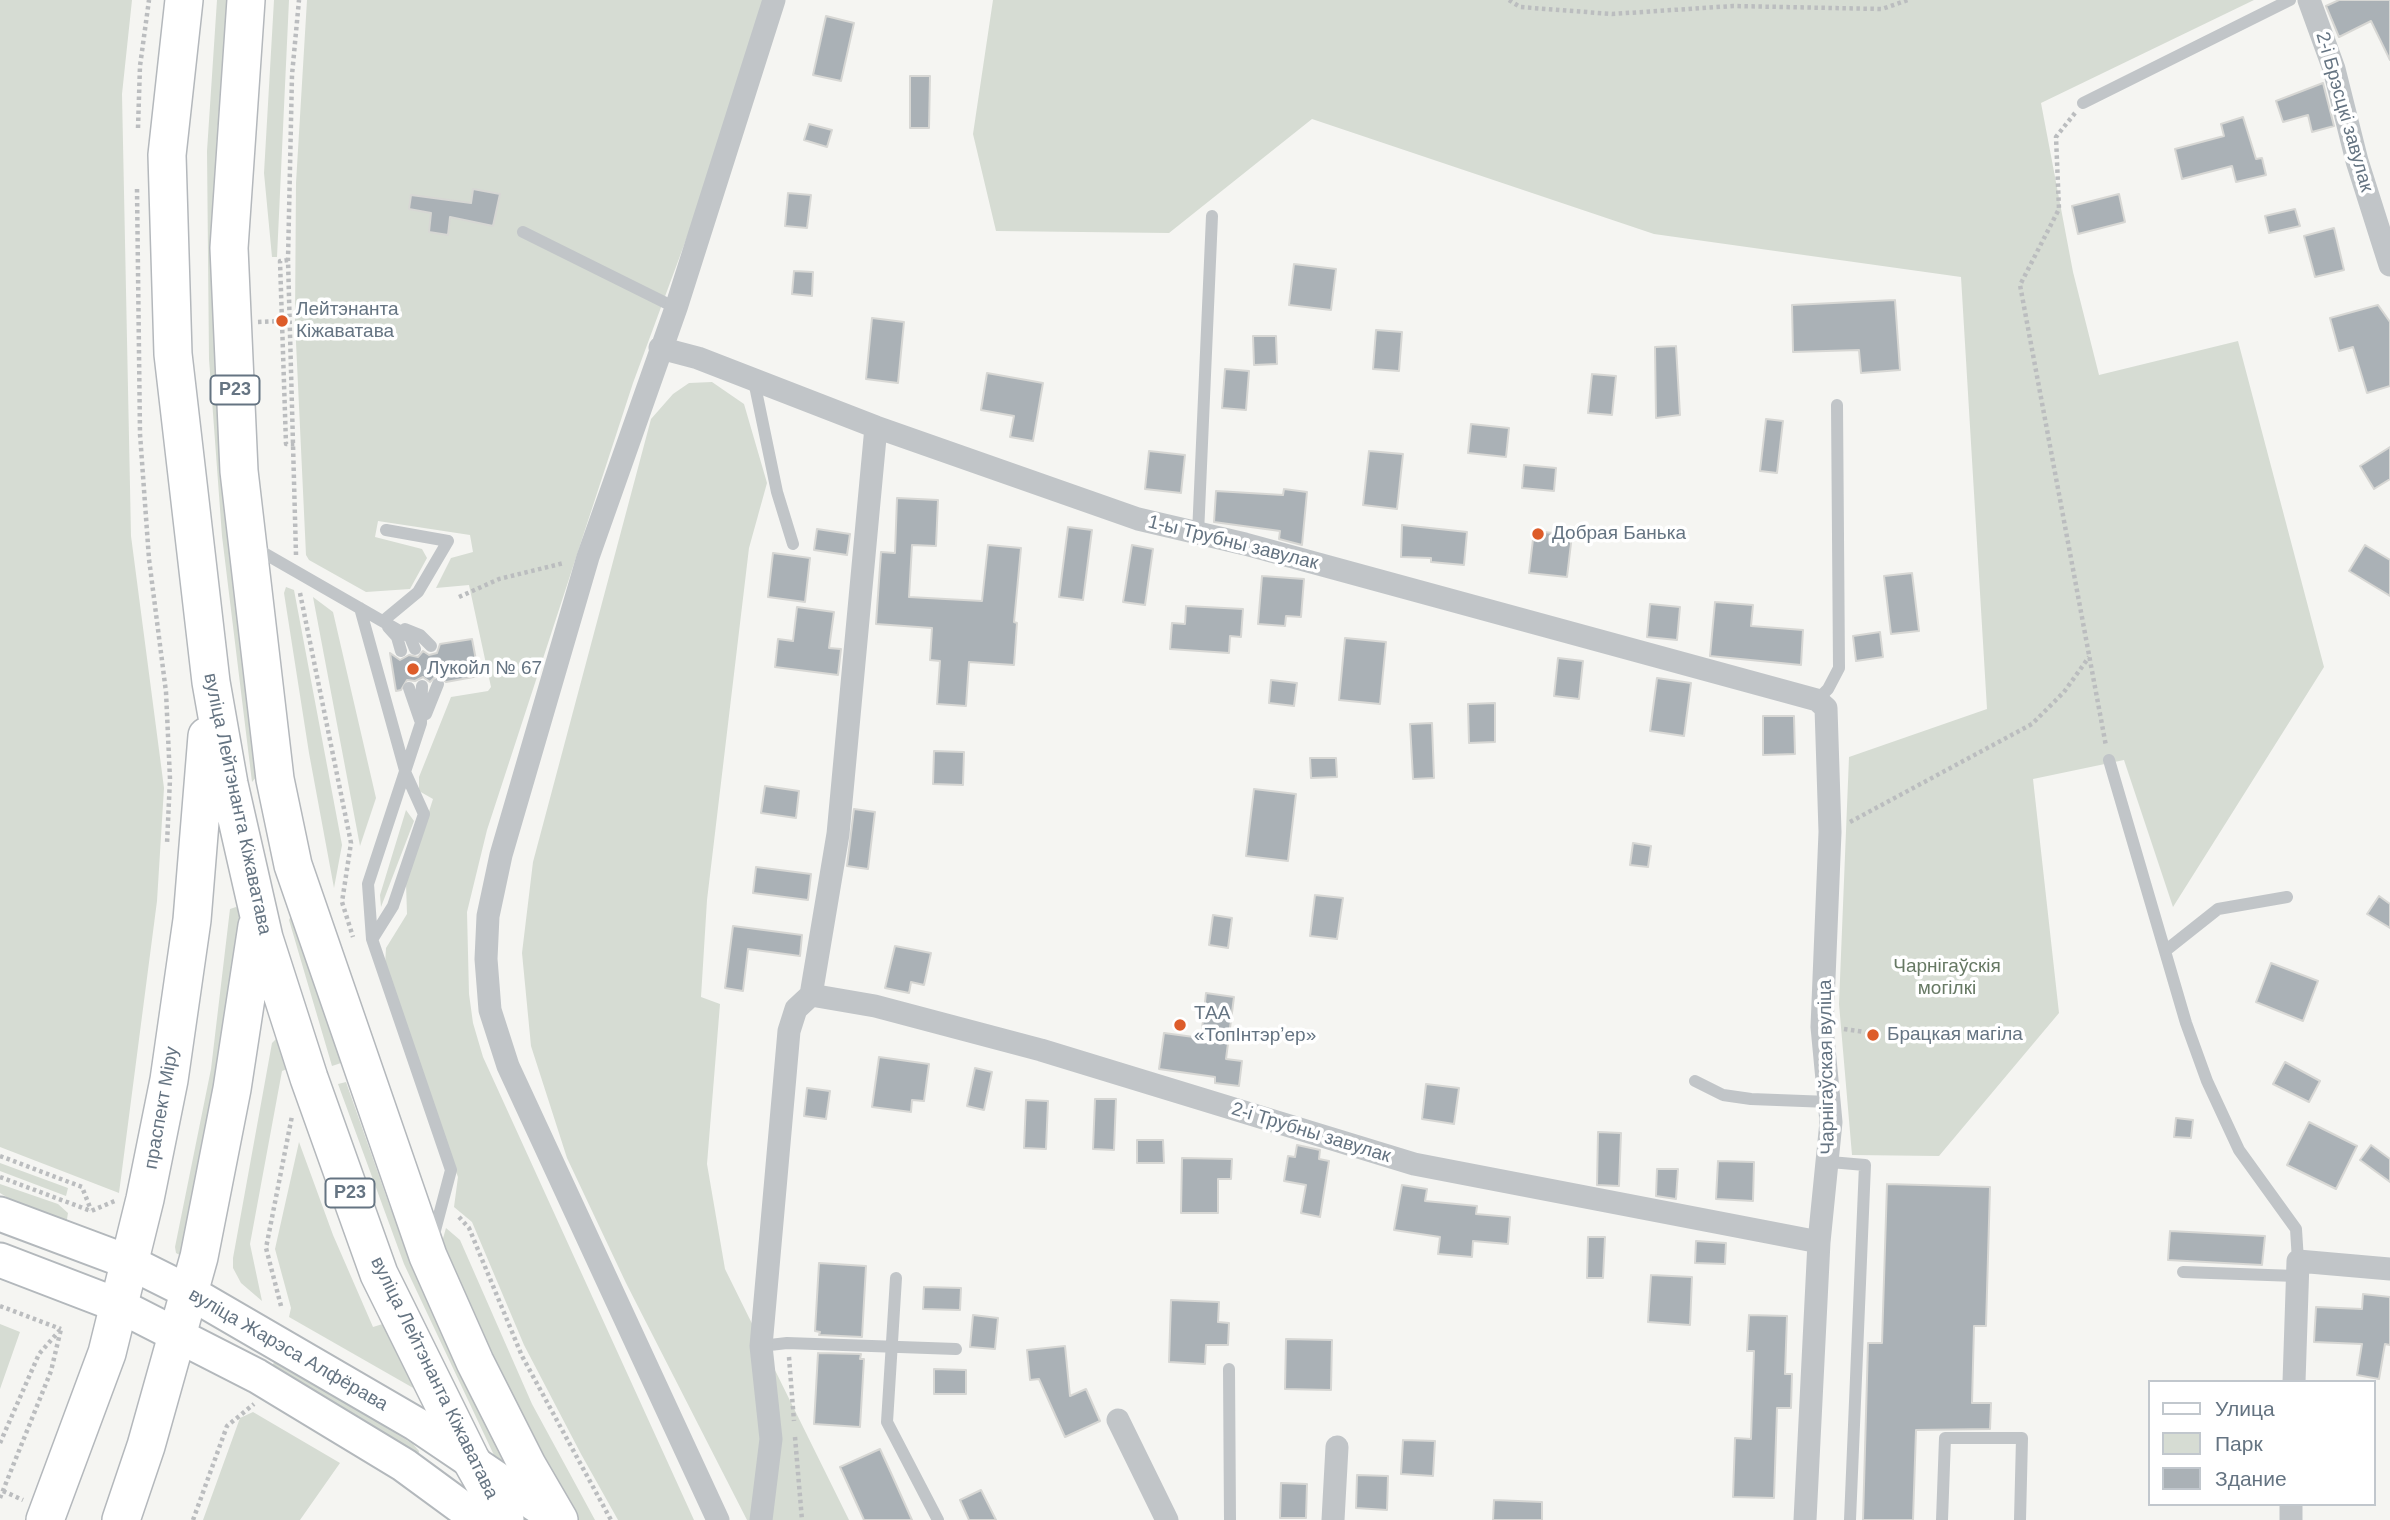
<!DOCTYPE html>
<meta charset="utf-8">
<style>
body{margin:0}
#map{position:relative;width:2390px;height:1520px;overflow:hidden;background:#f5f5f2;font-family:Helvetica,sans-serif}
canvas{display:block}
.legend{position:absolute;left:2148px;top:1380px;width:228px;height:126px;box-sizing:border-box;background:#fff;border:2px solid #c1c7cd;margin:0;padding:9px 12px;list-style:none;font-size:21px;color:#657482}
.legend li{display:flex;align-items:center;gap:14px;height:35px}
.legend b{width:35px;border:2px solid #c1c7cd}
</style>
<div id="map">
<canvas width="2390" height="1520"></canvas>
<ul class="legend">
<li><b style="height:9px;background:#fff"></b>Улица</li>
<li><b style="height:19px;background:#d6dcd3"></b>Парк</li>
<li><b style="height:19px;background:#aab1b6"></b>Здание</li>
</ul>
</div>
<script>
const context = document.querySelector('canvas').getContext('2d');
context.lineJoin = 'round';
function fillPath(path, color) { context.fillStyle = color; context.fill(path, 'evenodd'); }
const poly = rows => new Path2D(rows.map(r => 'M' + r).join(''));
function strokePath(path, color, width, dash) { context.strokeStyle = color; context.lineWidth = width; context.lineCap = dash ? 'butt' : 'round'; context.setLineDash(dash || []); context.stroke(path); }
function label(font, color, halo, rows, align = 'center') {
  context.font = font + ' Helvetica,sans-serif'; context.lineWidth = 7; context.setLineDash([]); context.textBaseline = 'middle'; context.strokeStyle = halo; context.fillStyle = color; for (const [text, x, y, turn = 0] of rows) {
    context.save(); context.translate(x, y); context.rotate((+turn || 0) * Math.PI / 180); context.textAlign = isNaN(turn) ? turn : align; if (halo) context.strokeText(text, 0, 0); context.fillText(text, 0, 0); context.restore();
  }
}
const green = poly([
 [0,0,132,0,122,94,131,536,164,788,157,901,119,1193,0,1147],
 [217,0,227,0,216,152,214,246,258,775,252,782,222,536,209,359,207,151],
 [274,0,289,0,277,257,272,257,264,173],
 [307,0,764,0,704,191,633,383,487,830,467,912,469,994,473,1023,483,1057,694,1520,618,1520,581,1454,524,1345,472,1222,454,1207,458,1177,415,1062,385,965,386,948,407,914,406,883,433,799,419,791,419,777,451,697,488,691,491,687,469,585,436,588,451,558,473,552,470,535,378,521,375,537,422,549,427,558,410,589,366,592,309,560,306,555,295,321,296,183],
 [993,0,2254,0,2041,103,2073,272,2099,375,2238,341,2324,667,2173,907,2124,760,2033,779,2059,1013,1939,1156,1852,1155,1839,1004,1849,757,1987,709,1961,277,1654,234,1312,119,1169,233,996,231,973,134],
 [712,382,744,404,767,483,749,548,707,900,701,997,720,1004,707,1164,725,1269,849,1520,747,1520,626,1283,567,1158,531,1046,522,953,533,862,651,419,673,394,689,383],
 [286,587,294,590,342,845,334,888,309,753,284,593],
 [313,597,333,612,376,798,360,846],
 [406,810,414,821,381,907,380,895],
 [236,907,242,912,234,1007,183,1257,176,1253,175,1247,211,1069,230,909],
 [293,912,341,1063,332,1066,289,920],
 [277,1038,282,1039,292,1067,282,1071,250,1244,262,1301,241,1283,233,1268,233,1258,272,1043],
 [346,1082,390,1207,453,1356,508,1470,500,1468,404,1264,338,1084],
 [299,1142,333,1235,373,1327,389,1322,420,1388,415,1389,289,1317,291,1308,275,1249],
 [0,1163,68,1188,66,1196,0,1171],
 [0,1184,58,1204,68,1213,66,1225,23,1207,0,1193],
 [446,1228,460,1240,532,1404,595,1520,578,1520,504,1397,440,1249],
 [0,1324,20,1332,0,1389],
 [275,1360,413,1444,419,1451,418,1457,270,1371],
 [253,1412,340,1463,300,1520,203,1520,240,1418]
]);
const building = poly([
 [2339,0,2390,0,2390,60,2371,21,2339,37,2326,6,2339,0],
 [826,16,854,23,841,81,813,75,826,16],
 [910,76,930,76,929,128,910,128,910,76],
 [2323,83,2334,126,2312,132,2308,115,2283,122,2276,101,2323,83],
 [2243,117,2256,159,2262,158,2266,175,2236,182,2232,166,2182,179,2175,149,2224,136,2221,124,2243,117],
 [809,124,832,130,827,147,804,140,809,124],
 [473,189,500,194,493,226,450,217,448,235,429,232,431,213,409,209,411,195,471,203,473,189],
 [788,193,811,195,807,228,785,226,788,193],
 [2119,194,2125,222,2078,234,2072,206,2119,194],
 [2295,209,2300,226,2269,233,2265,216,2295,209],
 [2334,228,2344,270,2315,277,2304,236,2334,228],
 [1294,264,1336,269,1331,310,1289,305,1294,264],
 [794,271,813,272,812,296,792,294,794,271],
 [1895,300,1900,370,1861,373,1859,350,1793,352,1792,305,1895,300],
 [2378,305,2390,322,2390,386,2367,393,2353,347,2339,351,2330,318,2378,305],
 [872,318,904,322,898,383,866,379,872,318],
 [1376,330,1402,332,1399,371,1373,369,1376,330],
 [1253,336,1276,336,1277,364,1254,365,1253,336],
 [1676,346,1680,415,1656,418,1655,347,1676,346],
 [1225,369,1249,371,1246,410,1222,408,1225,369],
 [987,373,1043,383,1033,441,1010,437,1014,416,981,410,987,373],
 [1592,374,1616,376,1612,415,1588,413,1592,374],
 [1766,419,1783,421,1777,473,1760,471,1766,419],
 [1471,424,1509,428,1506,457,1468,453,1471,424],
 [2390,447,2390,479,2374,489,2360,466,2390,447],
 [1149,451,1185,455,1181,493,1145,489,1149,451],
 [1369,451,1403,454,1397,509,1363,505,1369,451],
 [1524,465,1556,468,1554,491,1522,488,1524,465],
 [1284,489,1307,492,1302,545,1279,539,1280,531,1214,522,1216,491,1283,495,1284,489],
 [897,498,938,500,936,546,912,545,909,597,982,601,988,545,1021,548,1014,622,1017,623,1014,665,969,662,966,706,937,704,940,661,930,660,932,628,876,624,881,552,895,553,897,498],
 [1402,525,1467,532,1464,565,1431,562,1431,558,1401,557,1402,525],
 [1068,527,1092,530,1083,600,1059,597,1068,527],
 [817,529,850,534,847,555,814,550,817,529],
 [1534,531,1572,535,1567,577,1529,573,1534,531],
 [1132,545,1153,549,1145,605,1123,602,1132,545],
 [2365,545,2390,560,2390,596,2349,571,2365,545],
 [773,553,810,558,805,602,768,597,773,553],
 [1912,573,1919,631,1891,634,1884,576,1912,573],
 [1262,576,1304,579,1301,617,1286,616,1285,626,1258,624,1262,576],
 [1715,602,1753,605,1751,626,1803,630,1801,665,1710,656,1715,602],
 [1650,604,1680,607,1677,640,1647,637,1650,604],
 [1186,606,1243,609,1241,637,1230,636,1229,653,1170,649,1172,623,1185,624,1186,606],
 [797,607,834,612,829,648,841,649,838,675,775,667,778,639,793,641,797,607],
 [1880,632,1883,657,1856,661,1853,636,1880,632],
 [1345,638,1386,642,1380,704,1339,700,1345,638],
 [472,639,479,676,446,682,437,675,430,682,423,677,415,681,407,680,401,690,396,691,390,653,400,660,409,655,418,657,423,651,429,655,437,653,440,644,472,639],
 [1558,658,1583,661,1579,699,1554,696,1558,658],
 [1657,678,1691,683,1684,736,1650,731,1657,678],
 [1271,680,1297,683,1294,706,1269,703,1271,680],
 [1495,703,1495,742,1469,743,1468,704,1495,703],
 [1763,716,1794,716,1795,754,1763,755,1763,716],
 [1432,723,1434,778,1413,779,1410,724,1432,723],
 [934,751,964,752,963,785,933,784,934,751],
 [1310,758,1336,758,1337,777,1311,778,1310,758],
 [765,786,799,791,796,818,761,813,765,786],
 [1254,789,1296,794,1288,861,1246,856,1254,789],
 [854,809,875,812,868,869,847,866,854,809],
 [1633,843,1651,846,1648,867,1630,865,1633,843],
 [756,867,811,874,808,900,753,893,756,867],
 [1315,895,1343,898,1337,939,1310,936,1315,895],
 [2379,896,2390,904,2390,928,2367,914,2379,896],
 [1213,915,1232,918,1228,948,1209,945,1213,915],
 [733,926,802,935,800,956,748,949,743,991,725,988,733,926],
 [895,946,931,953,924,985,911,982,909,993,885,988,895,946],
 [2271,963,2318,981,2303,1021,2256,1002,2271,963],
 [1206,993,1234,997,1226,1059,1242,1061,1239,1086,1215,1083,1215,1077,1159,1069,1164,1033,1201,1038,1206,993],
 [879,1057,929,1064,924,1101,912,1100,911,1112,872,1107,879,1057],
 [2285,1062,2320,1081,2309,1102,2273,1084,2285,1062],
 [975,1068,992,1072,984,1110,967,1106,975,1068],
 [1426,1084,1459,1088,1454,1124,1422,1119,1426,1084],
 [807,1088,830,1091,826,1119,804,1116,807,1088],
 [1095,1099,1116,1099,1114,1150,1093,1149,1095,1099],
 [1026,1100,1048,1101,1046,1149,1024,1148,1026,1100],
 [2176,1118,2193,1120,2191,1138,2174,1137,2176,1118],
 [2309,1122,2357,1146,2336,1189,2287,1165,2309,1122],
 [1598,1132,1621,1133,1619,1186,1597,1185,1598,1132],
 [1137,1140,1163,1140,1164,1163,1137,1163,1137,1140],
 [1297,1145,1320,1150,1319,1159,1329,1161,1320,1217,1301,1213,1306,1185,1284,1181,1288,1156,1295,1157,1297,1145],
 [2371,1145,2390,1159,2390,1182,2360,1160,2371,1145],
 [1182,1158,1232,1159,1231,1179,1218,1179,1218,1213,1181,1213,1182,1158],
 [1718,1161,1754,1162,1753,1201,1716,1199,1718,1161],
 [1657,1169,1678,1169,1676,1199,1656,1196,1657,1169],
 [1887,1184,1990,1187,1986,1326,1974,1326,1972,1403,1991,1403,1990,1429,1916,1430,1913,1520,1863,1520,1868,1343,1882,1343,1887,1184],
 [1402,1185,1427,1189,1425,1201,1477,1206,1476,1214,1510,1217,1508,1244,1473,1241,1472,1257,1438,1254,1440,1237,1394,1230,1402,1185],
 [2170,1231,2265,1236,2262,1265,2168,1260,2170,1231],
 [1588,1237,1605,1237,1603,1278,1587,1278,1588,1237],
 [1696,1241,1726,1243,1725,1264,1695,1263,1696,1241],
 [819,1263,866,1266,862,1337,819,1335,820,1332,815,1331,819,1263],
 [1651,1275,1692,1277,1690,1325,1648,1322,1651,1275],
 [924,1287,961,1288,960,1310,923,1309,924,1287],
 [2363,1294,2390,1297,2390,1345,2385,1344,2379,1379,2357,1375,2362,1344,2314,1342,2316,1307,2362,1309,2363,1294],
 [1171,1300,1219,1302,1218,1322,1229,1323,1228,1345,1206,1345,1205,1364,1169,1362,1171,1300],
 [973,1315,998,1318,995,1349,970,1347,973,1315],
 [1749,1315,1787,1316,1785,1374,1792,1374,1791,1408,1777,1408,1774,1498,1733,1497,1735,1438,1751,1439,1754,1351,1747,1351,1749,1315],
 [1286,1339,1332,1340,1331,1390,1285,1389,1286,1339],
 [1065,1346,1070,1396,1086,1389,1100,1421,1065,1437,1039,1379,1030,1380,1027,1350,1065,1346],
 [818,1353,861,1354,860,1359,864,1359,860,1427,814,1424,818,1353],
 [934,1369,966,1370,966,1394,934,1394,934,1369],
 [1403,1440,1435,1441,1433,1476,1401,1474,1403,1440],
 [880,1449,891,1473,912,1520,864,1520,840,1467,880,1449],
 [1357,1475,1388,1476,1387,1510,1356,1508,1357,1475],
 [1281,1483,1307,1484,1306,1518,1280,1518,1281,1483],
 [981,1490,996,1520,969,1520,960,1500,981,1490],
 [1494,1500,1542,1502,1542,1520,1493,1520,1494,1500]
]);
const path = poly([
 [1509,0,1520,7,1612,14,1733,6,1882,9,1908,0],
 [2075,113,2056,137,2059,209,2020,285,2106,746],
 [138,128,140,66,149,0],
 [137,189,140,434,149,559,166,692,170,779,167,844],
 [288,260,280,261,286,444,295,444],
 [258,322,282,321],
 [296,555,288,260,292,75,299,0],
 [300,593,351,843,342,902,353,937],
 [459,597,499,579,564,563],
 [1850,822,2032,724,2064,692,2089,657],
 [1844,1029,1865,1032],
 [0,1156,82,1187,91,1210],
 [0,1177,91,1211,117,1200],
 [459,1217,469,1228,522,1356,611,1520],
 [0,1306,61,1329],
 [281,1306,266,1248,292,1116],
 [789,1357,794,1421],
 [795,1437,802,1520],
 [0,1443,39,1354,60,1330],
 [3,1491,23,1500],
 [0,1498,51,1371,61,1329],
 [193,1520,227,1426,254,1404]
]);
const lane = poly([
 [2083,103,2290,0],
 [523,232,676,308],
 [754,381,777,492,793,544],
 [1198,534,1212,216],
 [255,548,410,637,415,649],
 [360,608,406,774,424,814,393,906,373,938],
 [383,621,418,592,448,541,386,530],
 [388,627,397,637,401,651],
 [405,629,420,635,431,646],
 [422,686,421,723,368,884,372,939,451,1170,433,1238],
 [409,688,420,720],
 [1817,700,1828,689,1839,668,1837,405],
 [426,714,438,684],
 [2109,760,2186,1023,2207,1081,2239,1150,2296,1229,2298,1261],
 [2165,951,2218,909,2287,897],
 [1695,1081,1723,1095,1751,1099,1829,1102],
 [1830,1162,1865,1165,1850,1520],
 [2183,1272,2296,1276],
 [896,1278,887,1422,938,1520],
 [761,1346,787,1343,956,1349],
 [1229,1369,1230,1520],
 [1942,1520,1945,1438,2022,1438,2020,1520]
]);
const street = poly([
 [2309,0,2334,69,2357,161,2390,265],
 [660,348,698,358,876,427,1138,519,1245,544,1817,700,1826,708,1830,832,1822,1027,1831,1122,1819,1242,1805,1520],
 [811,995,875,1006,1041,1050,1414,1164,1819,1242],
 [2294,1382,2298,1261,2390,1269],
 [1118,1420,1167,1520],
 [718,1520,508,1066,490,1010,486,959,488,916,501,855,588,557,676,308,774,0],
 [761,1520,771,1439,761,1346,789,1031,796,1009,811,995,838,834,876,427],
 [1333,1520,1337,1447],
 [2291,1520,2291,1504]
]);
const secondary = poly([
 [0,1214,131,1263,189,1292,416,1424,558,1520],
 [0,1260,120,1306,257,1376,404,1465,479,1520]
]);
const primary = poly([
 [184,0,167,155,173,354,211,682,229,784,264,938,309,1078,379,1274,470,1458,505,1520],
 [246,0,229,248,239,471,275,779,293,865,428,1256,475,1362,527,1465,559,1520],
 [45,1520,107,1353,145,1199,169,1080,192,920,207,736],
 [121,1520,146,1446,199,1257,232,1089,257,926]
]);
const markers = [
 [282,321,7,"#dd5c2a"],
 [1538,534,7,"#dd5c2a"],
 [413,669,7,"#dd5c2a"],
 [1180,1025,7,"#dd5c2a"],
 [1873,1035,7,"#dd5c2a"]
];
const shields = [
 [235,390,49],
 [350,1193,49]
];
const shieldNames = [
 ["Р23",235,390],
 ["Р23",350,1193]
];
const streetNames = [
 ["2-і Брэсцкі завулак",2344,112,74],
 ["1-ы Трубны завулак",1233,543,14],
 ["вуліца Лейтэнанта Кіжаватава",237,804,78],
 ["Чарнігаўская вуліца",1827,1067,-91],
 ["праспект Міру",162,1108,-80],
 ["2-і Трубны завулак",1311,1133,17],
 ["вуліца Жарэса Алфёрава",288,1350,30],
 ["вуліца Лейтэнанта Кіжаватава",434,1378,64]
];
const poiNames = [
 ["Лейтэнанта",296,310],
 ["Кіжаватава",296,332],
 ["Добрая Банька",1552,534],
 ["Лукойл № 67",427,669],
 ["ТАА",1194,1014],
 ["«ТопІнтэрʼер»",1194,1036],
 ["Брацкая магіла",1887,1035]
];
const parkNames = [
 ["Чарнігаўскія",1947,967],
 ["могілкі",1947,989]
];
fillPath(green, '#d6dcd3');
fillPath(building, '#aab1b6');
strokePath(building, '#d7d7d4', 2);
strokePath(secondary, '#b3b8bc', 37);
strokePath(primary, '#b4b8bc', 40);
strokePath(path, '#bbbdbf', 4.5, [3.5, 3.5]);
strokePath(lane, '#c1c5c8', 12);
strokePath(street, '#c1c5c8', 23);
strokePath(secondary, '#fff', 33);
strokePath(primary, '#fff', 37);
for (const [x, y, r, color] of markers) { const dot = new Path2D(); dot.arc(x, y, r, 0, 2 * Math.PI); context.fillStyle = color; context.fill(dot); strokePath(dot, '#fff', 2.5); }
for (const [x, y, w] of shields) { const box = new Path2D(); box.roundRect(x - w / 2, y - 14.5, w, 29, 5); context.fillStyle = '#fff'; context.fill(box); strokePath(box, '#657482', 2); }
label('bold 18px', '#657482', null, shieldNames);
label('19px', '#657482', '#fff', streetNames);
label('19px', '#657482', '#fff', poiNames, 'left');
label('19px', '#677964', '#fff', parkNames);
</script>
